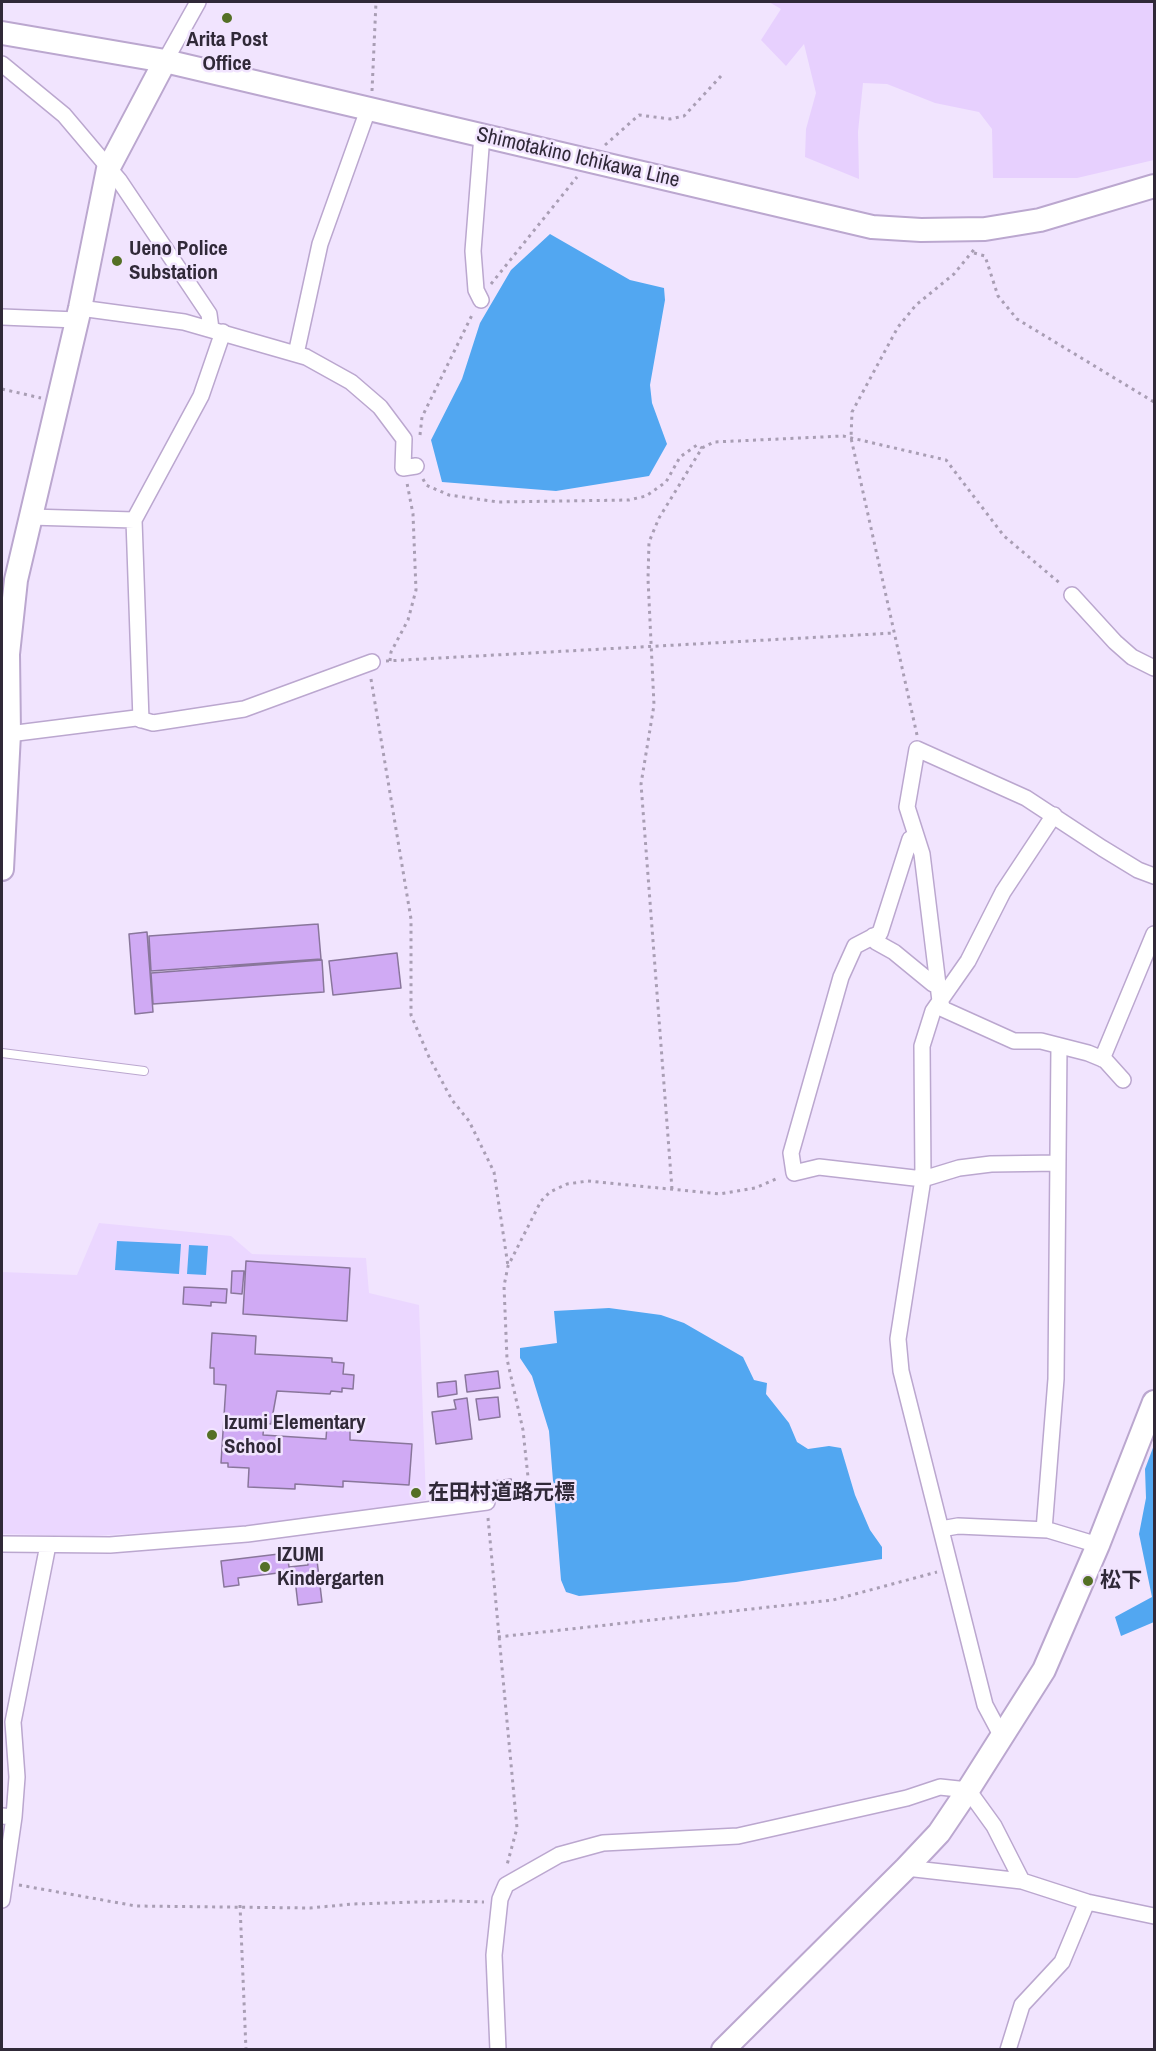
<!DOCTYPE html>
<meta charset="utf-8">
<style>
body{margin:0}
#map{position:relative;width:1156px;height:2051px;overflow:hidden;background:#f1e4fe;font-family:"Archivo Narrow",sans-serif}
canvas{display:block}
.frame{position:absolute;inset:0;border:3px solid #302938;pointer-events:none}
</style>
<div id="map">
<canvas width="1156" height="2051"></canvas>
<div class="frame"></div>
</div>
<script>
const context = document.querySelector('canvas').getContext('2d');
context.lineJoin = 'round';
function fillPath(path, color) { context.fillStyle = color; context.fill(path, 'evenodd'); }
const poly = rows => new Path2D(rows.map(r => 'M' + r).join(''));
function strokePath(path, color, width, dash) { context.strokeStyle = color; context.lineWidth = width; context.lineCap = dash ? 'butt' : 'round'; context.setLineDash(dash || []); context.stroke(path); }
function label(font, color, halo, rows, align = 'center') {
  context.font = font + ' "Archivo Narrow","Noto Sans JP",sans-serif'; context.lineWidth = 5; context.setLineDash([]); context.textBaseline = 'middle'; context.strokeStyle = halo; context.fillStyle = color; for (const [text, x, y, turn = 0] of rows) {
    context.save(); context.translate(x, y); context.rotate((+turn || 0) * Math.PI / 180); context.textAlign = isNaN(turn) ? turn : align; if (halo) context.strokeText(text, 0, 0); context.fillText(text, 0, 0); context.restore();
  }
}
const built = poly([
 [99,1223,231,1236,252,1254,366,1258,369,1293,419,1305,426,1500,301,1523,92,1536,2,1534,2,1272,77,1275]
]);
const green = poly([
 [769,2,1154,2,1154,160,1077,178,993,178,992,129,979,112,935,103,887,84,863,83,858,132,859,179,805,157,806,129,816,93,804,44,786,66,761,40,781,9]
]);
const water = poly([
 [550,234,630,280,664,288,665,300,650,385,652,403,667,444,649,476,556,491,442,482,431,440,462,379,480,323,511,270],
 [117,1241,181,1244,179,1274,115,1270],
 [189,1245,208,1246,206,1275,187,1274],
 [609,1308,661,1315,684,1323,743,1357,754,1380,767,1383,766,1394,789,1423,797,1442,808,1449,829,1446,841,1448,855,1495,870,1530,882,1547,882,1559,736,1582,579,1596,566,1592,561,1580,549,1431,532,1376,520,1358,520,1348,557,1343,554,1311],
 [1154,1445,1154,1622,1121,1636,1115,1617,1152,1597,1139,1534,1146,1498,1145,1469]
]);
const building = poly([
 [318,924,321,959,151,971,149,936,318,924],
 [147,932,153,1012,135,1014,129,934,147,932],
 [397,953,401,988,333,995,329,961,397,953],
 [322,960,324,992,153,1004,151,973,322,960],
 [246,1261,350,1268,347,1321,243,1314,246,1261],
 [232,1271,244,1271,242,1294,231,1293,232,1271],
 [184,1287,227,1289,226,1303,211,1302,211,1306,183,1304,184,1287],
 [212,1333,256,1336,255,1354,332,1358,332,1362,344,1363,343,1374,354,1375,353,1389,342,1388,342,1392,331,1391,330,1394,277,1391,271,1424,264,1423,263,1435,326,1439,327,1425,350,1426,350,1440,412,1444,409,1485,343,1481,343,1487,295,1484,295,1489,248,1487,249,1468,228,1467,228,1463,221,1463,226,1385,214,1384,214,1368,210,1368,212,1333],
 [498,1371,500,1388,467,1392,465,1375,498,1371],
 [456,1381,457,1394,438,1397,437,1383,456,1381],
 [498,1397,500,1417,479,1420,476,1399,498,1397],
 [467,1398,472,1439,436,1444,432,1412,456,1409,454,1400,467,1398],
 [511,1479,512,1486,494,1488,493,1481,511,1479],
 [316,1552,322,1602,298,1605,294,1571,238,1578,239,1585,224,1587,221,1561,287,1553,289,1567,308,1565,307,1553,316,1552]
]);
const path = poly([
 [372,91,376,2],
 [605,145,639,115,670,119,684,116,721,76],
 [974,253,985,256,998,296,1017,319,1154,402],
 [491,284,577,177],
 [2,389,41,398],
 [420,435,422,417,473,313],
 [423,479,426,485,449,495,498,502,629,500,646,496,666,482,680,457,697,445,702,448],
 [386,661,894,633],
 [390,661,391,652,408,620,416,590,413,514,407,483],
 [371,679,411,919,411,1015,429,1057,452,1100,469,1121,494,1172,508,1266],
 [917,735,851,438,852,412,898,327,916,305,954,274,976,247],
 [672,1189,641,784,654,705,648,579,649,542,659,518,702,448,714,442,843,436,946,460,1004,536,1062,585],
 [501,1497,523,1488,528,1477,523,1430,507,1359,504,1286,508,1266,541,1201,550,1192,567,1184,588,1181,720,1194,755,1188,778,1178],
 [488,1518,517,1828,507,1865],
 [498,1637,833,1600,937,1572],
 [19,1885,136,1906,310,1908,353,1904,451,1901,484,1902],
 [240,1905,246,2050]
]);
const lane = poly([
 [2,1053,144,1071]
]);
const street = poly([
 [165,61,198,2],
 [2,64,64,115,119,180,209,314,211,329],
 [481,300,476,290,473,251,482,135],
 [80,308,184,322,306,357,351,382,380,407,404,439,403,468,416,466],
 [2,317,77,320],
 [296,354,320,244,369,107],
 [30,517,134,520],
 [1072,595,1115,642,1132,657,1154,668],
 [141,720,134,520,201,396,223,332],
 [9,734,136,718,153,723,244,709,372,662],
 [916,836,910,839,880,933,855,946,841,977,791,1153,794,1173,819,1167,923,1179,959,1168,991,1164,1058,1163],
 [873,936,876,942,894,952,933,984,938,983],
 [1102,1059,1154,934],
 [1123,1080,1105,1060,1088,1053,1041,1041,1014,1041,943,1009,940,1001,922,854,907,807,917,749,1026,798,1102,848,1138,870,1154,876],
 [941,1529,958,1526,1048,1530,1098,1545],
 [1044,1530,1056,1379,1059,1046],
 [2,1544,110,1545,247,1534,487,1502],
 [1001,1735,985,1705,901,1371,898,1339,923,1179,922,1046,933,1011,968,961,1003,892,1054,815],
 [2,1816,14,1817,2,1900],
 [14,1817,17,1777,13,1722,48,1545],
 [906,1868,1022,1881,1087,1902,1154,1916],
 [498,2050,494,1955,500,1899,506,1885,559,1855,603,1843,738,1836,907,1798,940,1787,968,1790,994,1826,1022,1881],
 [1008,2050,1022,2005,1062,1962,1087,1902]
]);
const secondary = poly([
 [2,33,165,61,872,227,921,230,985,229,1040,220,1154,186],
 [2,869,9,734,8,654,16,580,80,308,108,169,165,61],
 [723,2050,906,1868,939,1833,968,1790,1044,1670,1098,1545,1154,1402]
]);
const markers = [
 [227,18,6,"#547025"],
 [117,261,6,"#547025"],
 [212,1435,6,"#547025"],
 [416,1493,6,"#547025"],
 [265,1567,6,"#547025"],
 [1088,1581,6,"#547025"]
];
const poiNames = [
 ["Arita Post",227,40,"center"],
 ["Office",227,64,"center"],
 ["Ueno Police",129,249],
 ["Substation",129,273],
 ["Izumi Elementary",224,1423],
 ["School",224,1447],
 ["在田村道路元標",428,1493],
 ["IZUMI",277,1555],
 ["Kindergarten",277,1579],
 ["松下",1100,1581]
];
const streetNames = [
 ["Shimotakino Ichikawa Line",578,158,13]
];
fillPath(built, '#ebd7ff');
fillPath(green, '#e7d0fe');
fillPath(water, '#52a7f1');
fillPath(building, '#d0aaf4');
strokePath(building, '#89769b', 1.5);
strokePath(lane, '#bba7cf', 10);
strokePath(street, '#bba7cf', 18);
strokePath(secondary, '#bba7cf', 26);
strokePath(path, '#a99eb4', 3, [3, 4.5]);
strokePath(lane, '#fff', 8);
strokePath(street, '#fff', 15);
strokePath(secondary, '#fff', 22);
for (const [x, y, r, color] of markers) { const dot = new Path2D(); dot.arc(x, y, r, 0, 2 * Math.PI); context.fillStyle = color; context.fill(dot); strokePath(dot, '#f1e4fe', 2); }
label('bold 21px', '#302938', '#f1e4fe', poiNames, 'left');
label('21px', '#302938', '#f1e4fe', streetNames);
</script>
